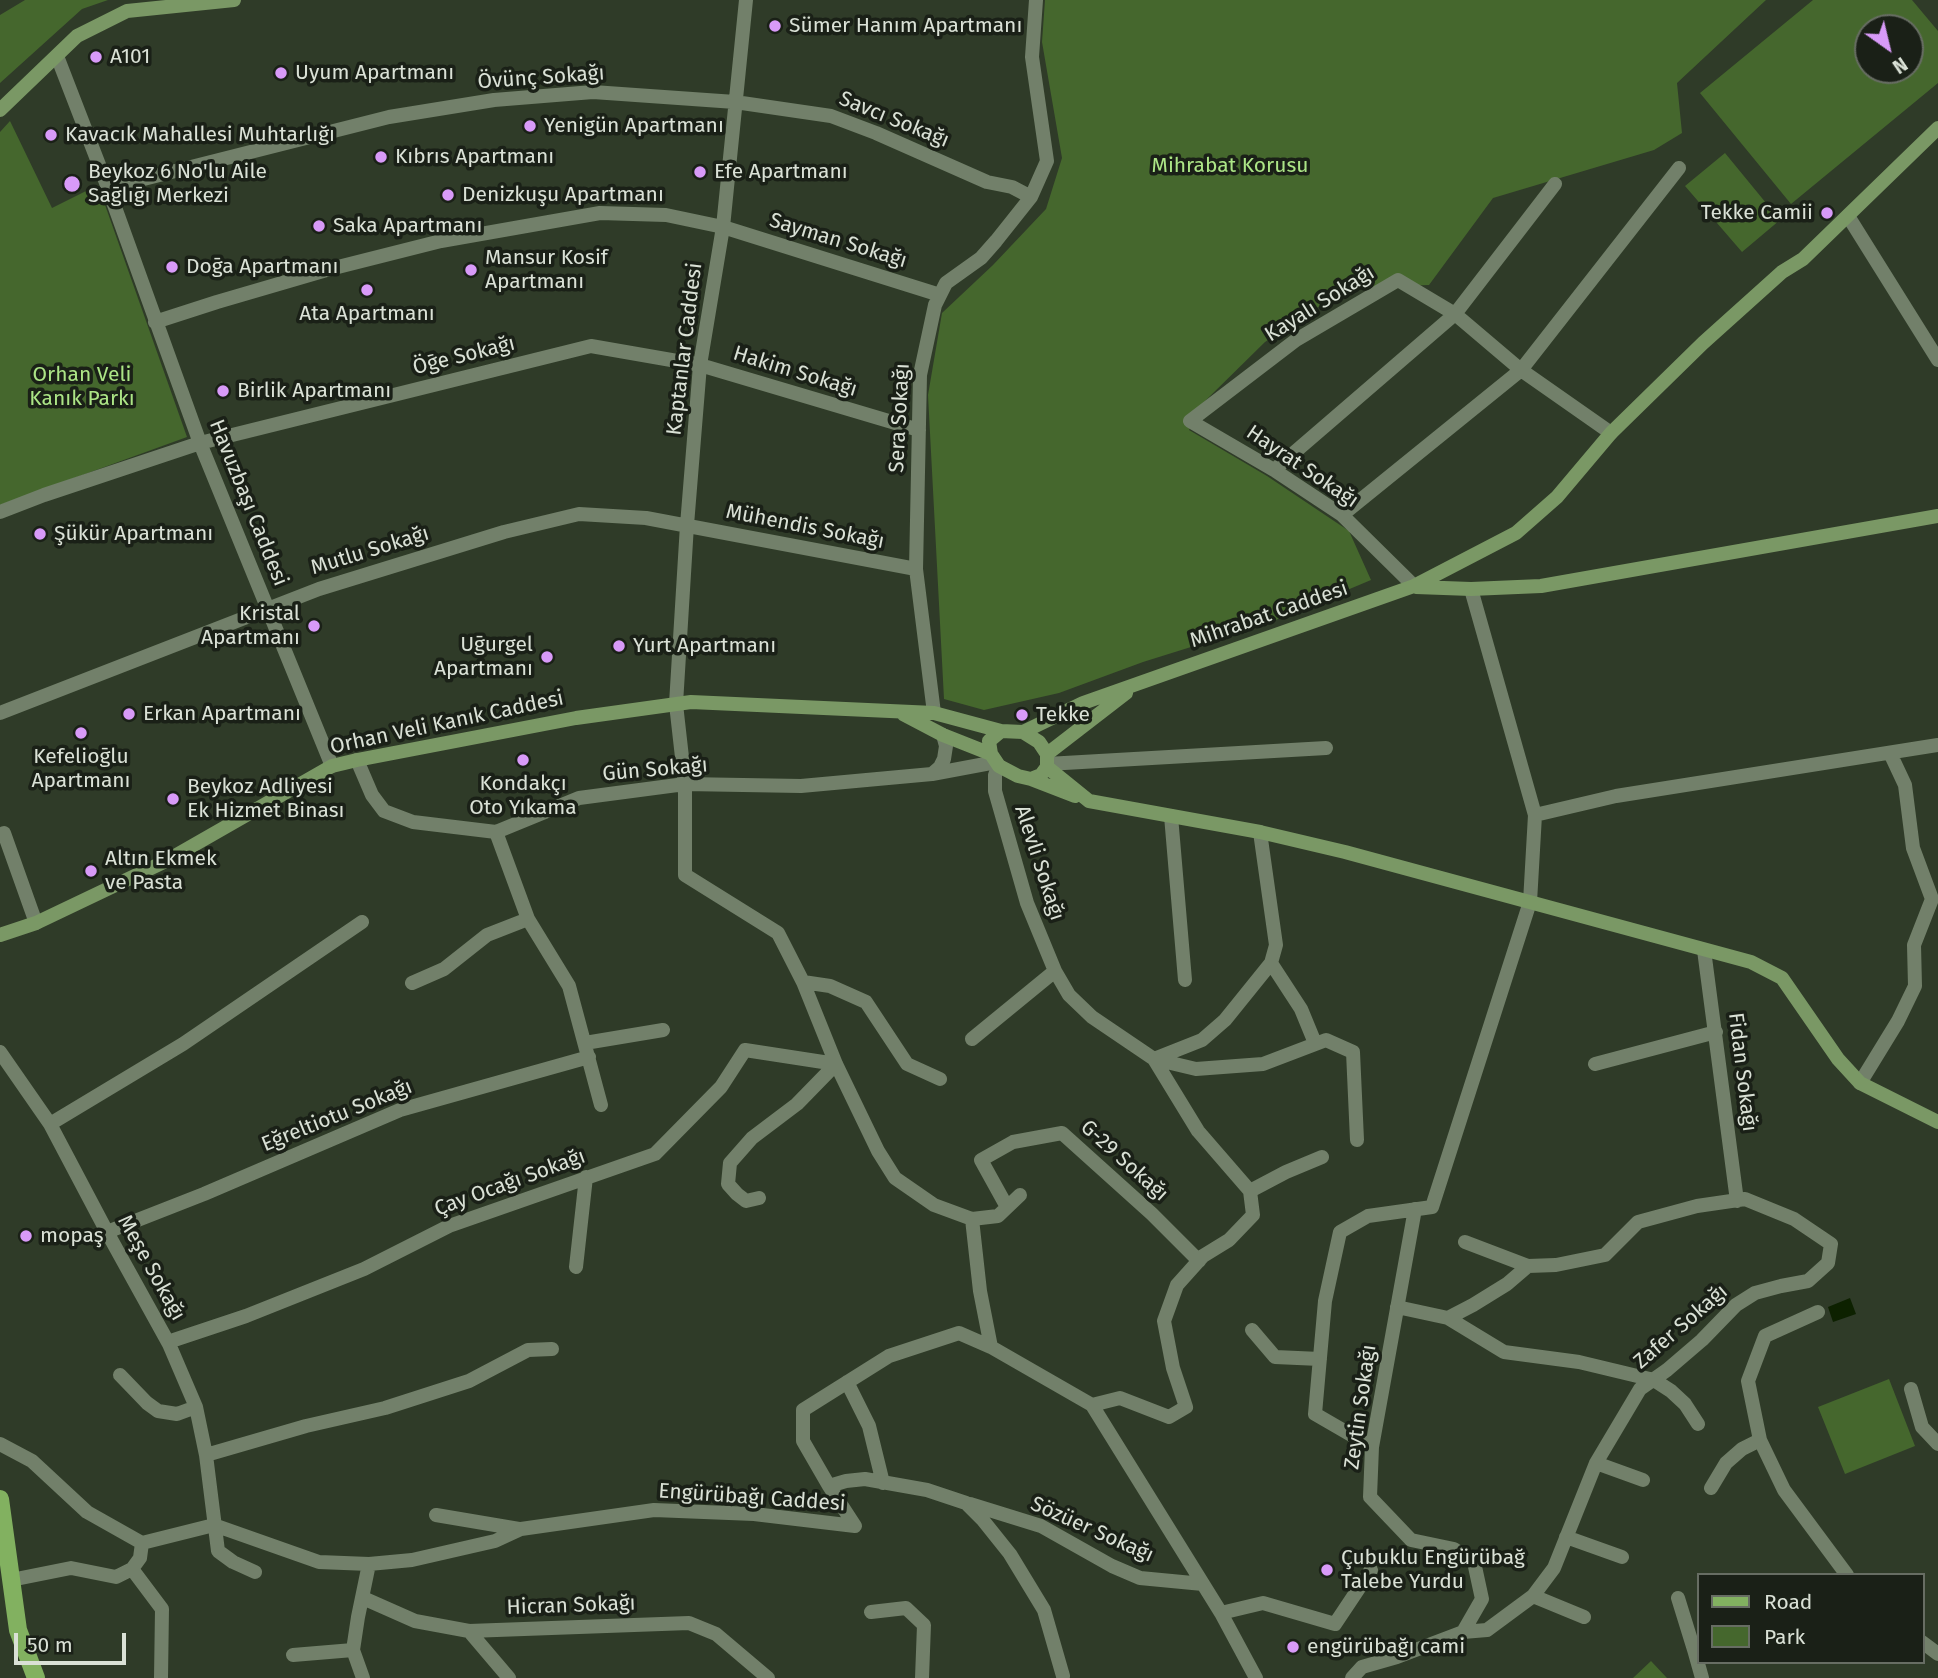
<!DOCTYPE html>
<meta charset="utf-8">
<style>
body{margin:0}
#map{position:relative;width:1938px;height:1678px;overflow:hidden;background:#2f3b28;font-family:"Fira Sans",sans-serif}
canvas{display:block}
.legend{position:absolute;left:1697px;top:1573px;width:228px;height:91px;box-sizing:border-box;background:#1a2017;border:2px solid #676d63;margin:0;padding:9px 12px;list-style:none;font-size:21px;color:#dae1d6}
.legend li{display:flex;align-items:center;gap:14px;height:35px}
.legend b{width:35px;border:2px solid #676d63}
.north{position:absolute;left:1854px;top:14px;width:70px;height:70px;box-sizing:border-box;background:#1a2017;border:2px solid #676d63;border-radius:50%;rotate:146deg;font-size:19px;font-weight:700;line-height:28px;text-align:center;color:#dae1d6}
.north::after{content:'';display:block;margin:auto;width:24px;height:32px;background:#d89af8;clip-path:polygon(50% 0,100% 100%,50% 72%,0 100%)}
.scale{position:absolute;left:14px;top:1633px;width:112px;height:32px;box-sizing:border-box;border:4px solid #dae1d6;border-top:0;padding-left:9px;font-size:21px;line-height:24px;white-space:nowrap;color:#dae1d6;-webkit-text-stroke:5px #1a2017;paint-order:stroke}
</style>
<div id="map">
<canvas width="1938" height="1678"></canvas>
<ul class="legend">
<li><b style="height:9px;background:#82b160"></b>Road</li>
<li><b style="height:19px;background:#45672d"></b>Park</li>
</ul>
<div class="north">N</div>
<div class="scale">50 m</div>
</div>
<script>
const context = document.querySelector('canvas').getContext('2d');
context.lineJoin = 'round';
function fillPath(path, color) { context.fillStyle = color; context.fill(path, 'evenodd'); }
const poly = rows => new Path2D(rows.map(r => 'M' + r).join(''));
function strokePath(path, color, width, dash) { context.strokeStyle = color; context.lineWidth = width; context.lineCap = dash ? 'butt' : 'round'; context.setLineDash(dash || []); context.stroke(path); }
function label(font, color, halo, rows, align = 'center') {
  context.font = font + ' "Fira Sans",sans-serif'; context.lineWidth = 7; context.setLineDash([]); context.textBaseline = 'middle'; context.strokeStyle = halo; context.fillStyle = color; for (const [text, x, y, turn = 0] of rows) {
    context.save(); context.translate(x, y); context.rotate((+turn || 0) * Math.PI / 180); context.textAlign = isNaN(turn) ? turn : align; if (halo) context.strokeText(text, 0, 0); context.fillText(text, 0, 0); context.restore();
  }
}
const green = poly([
 [25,0,108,0,82,9,0,83,0,15],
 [1045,0,1766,0,1677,83,1682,133,1654,150,1493,198,1429,285,1347,288,1265,342,1205,401,1189,430,1267,476,1349,531,1371,580,1271,622,1143,662,1059,693,984,710,944,699,928,395,942,313,993,265,1046,209,1062,158,1042,42],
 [1813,0,1912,0,1938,31,1938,83,1791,204,1700,93],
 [1868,28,1910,28,1910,70,1868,70],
 [10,121,52,208,98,185,187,437,0,505,0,132],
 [1725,153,1780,220,1742,252,1685,186],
 [1889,1379,1915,1446,1845,1474,1818,1407],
 [1651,1661,1667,1678,1633,1678]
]);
const water = poly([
 [1850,1298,1856,1314,1833,1322,1828,1307]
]);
const street = poly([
 [746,0,723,227,700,365,687,525,676,704,685,784,685,875,778,933,803,982,836,1064,878,1151,895,1178,934,1205,972,1219,980,1291,991,1347],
 [57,56,108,188,200,443,332,766],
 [108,188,389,117,494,100,593,92,735,102,831,116,876,133,987,182,1012,187,1031,197],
 [1848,216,1938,360],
 [155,322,217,302,330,269,441,241,600,213,666,215,723,227,940,295],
 [1274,470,1455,314,1555,184],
 [0,512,44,495,200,443,591,346,700,365,919,430],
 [1342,515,1521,370,1679,168],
 [1414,586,1342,515,1274,470,1190,421,1296,340,1398,280,1455,314,1521,370,1611,433],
 [1471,589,1535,815,1616,796,1938,745],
 [0,713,319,589,504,532,579,514,646,518,916,569],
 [934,713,916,569,920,375,935,305,946,283,981,258,996,241,1031,197,1047,161,1032,57,1036,0],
 [357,760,372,795,384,811,413,822,496,832,579,798,685,784,801,786,932,774,996,762],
 [1047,764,1326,748],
 [999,766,995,775,995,791,1027,903,1055,971,1069,995,1092,1017,1154,1059,1198,1131,1250,1191,1253,1215,1229,1240,1203,1256,1177,1285,1164,1321,1173,1368,1186,1407,1169,1417,1120,1398,1092,1405],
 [932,774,940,767,944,759,946,746,943,735],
 [1171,816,1185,980],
 [496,832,528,919,569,986,601,1105],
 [1260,832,1276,945,1271,963,1225,1020,1202,1040,1154,1059,1196,1069,1263,1064,1326,1040,1353,1052,1357,1140],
 [4,833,36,923],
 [1704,950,1737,1201],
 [1271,963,1301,1009,1315,1043],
 [803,982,830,986,866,1002,907,1064,940,1079],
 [412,983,444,969,487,935,528,919],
 [972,1039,1055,971],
 [585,1043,663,1030],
 [0,1052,50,1124,107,1232,169,1344,196,1407,206,1455,218,1551,233,1562,255,1572],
 [1595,1064,1716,1032],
 [1860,1083,1898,1021,1915,986,1914,945,1932,899,1913,848,1905,785,1890,753],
 [50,1124,183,1044,362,922],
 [1250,1191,1286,1172,1322,1157],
 [759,1198,746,1201,737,1194,728,1184,730,1163,752,1138,797,1104,836,1064],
 [1007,1207,981,1160,1013,1142,1062,1133,1152,1214,1199,1261],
 [972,1219,998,1216,1020,1195],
 [107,1232,204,1194,400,1110,589,1057],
 [1465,1242,1528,1266],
 [576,1267,586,1177],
 [1397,1307,1448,1318,1473,1305,1507,1284,1528,1266,1556,1265,1605,1255,1638,1222,1697,1206,1745,1199,1794,1219,1831,1244,1828,1263,1808,1281,1781,1286,1755,1293,1736,1305,1702,1340,1667,1370,1640,1389,1596,1463,1554,1568,1533,1596,1487,1630,1463,1632],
 [1818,1312,1765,1336,1748,1381,1760,1440,1784,1490,1847,1575],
 [1448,1318,1504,1352,1579,1362,1654,1380,1671,1391,1685,1404,1698,1424],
 [1252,1330,1275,1357,1320,1359],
 [168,1342,246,1316,364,1269,449,1226,655,1154,721,1087,745,1050,836,1064],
 [120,1375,147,1403,158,1411,177,1414,196,1407],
 [847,1382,869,1426,883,1483],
 [1911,1389,1922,1427,1938,1444],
 [0,1444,32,1461,87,1512,142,1543,214,1525,319,1562,369,1564,412,1560,495,1541,521,1529,654,1510,754,1514,855,1526,829,1486,803,1441,803,1410,889,1356,959,1333,991,1347,1092,1405,1221,1613,1256,1678],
 [1372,1447,1315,1414,1325,1301,1340,1232,1368,1216,1432,1207,1530,902,1535,815],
 [206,1455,306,1426,385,1408,469,1381,528,1350,552,1349],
 [1596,1463,1643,1480],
 [829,1486,846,1481,865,1479,927,1490,966,1503,982,1519,1010,1554,1044,1610,1063,1676],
 [1711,1488,1726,1463,1742,1449,1760,1440],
 [970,1504,1041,1526,1112,1566,1140,1578,1203,1584],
 [436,1515,519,1529],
 [1566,1537,1622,1557],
 [132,1569,162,1609,161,1678],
 [11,1580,71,1568,116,1577,132,1569,140,1558,142,1543],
 [1533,1596,1584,1617],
 [363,1598,415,1621,469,1631,689,1623,716,1634,768,1678],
 [1678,1598,1695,1653,1698,1653],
 [871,1612,906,1608,924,1625,922,1678],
 [1221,1613,1263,1603,1335,1624,1371,1570],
 [469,1631,509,1678],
 [1922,1642,1938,1654],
 [1695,1653,1702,1678],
 [293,1655,353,1650],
 [363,1678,353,1650,358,1617,369,1564],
 [1352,1678,1362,1667,1397,1657,1463,1632,1482,1599,1474,1562,1454,1549,1411,1540,1370,1497,1372,1447,1415,1209]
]);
const secondary = poly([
 [0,110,77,36,127,11,234,0],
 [1416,587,1471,589,1541,586,1938,516],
 [903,714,943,735,991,754],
 [1001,731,989,741,991,754,999,766,1018,776,1031,779,1041,775,1047,767,1047,754,1039,742,1023,732],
 [1047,754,1126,693],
 [1047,767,1089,801,1260,832,1345,852,1751,962,1782,978,1838,1059,1860,1083,1938,1122],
 [1031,779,1075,796],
 [0,935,36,923,166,861,332,766,357,760,576,718,691,702,934,713,1001,731,1023,732,1083,703,1414,586,1516,533,1557,497,1611,433,1703,343,1782,272,1803,259,1938,128]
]);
const primary = poly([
 [0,1499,18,1630,36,1678]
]);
const markers = [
 [775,26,7,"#d89af8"],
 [96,57,7,"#d89af8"],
 [281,73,7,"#d89af8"],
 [530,126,7,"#d89af8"],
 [51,135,7,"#d89af8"],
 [381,157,7,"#d89af8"],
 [700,172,7,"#d89af8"],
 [72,184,9,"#d89af8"],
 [448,195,7,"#d89af8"],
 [1827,213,7,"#d89af8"],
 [319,226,7,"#d89af8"],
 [172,267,7,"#d89af8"],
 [471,270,7,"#d89af8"],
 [367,290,7,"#d89af8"],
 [223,391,7,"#d89af8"],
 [40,534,7,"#d89af8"],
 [314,626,7,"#d89af8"],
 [619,646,7,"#d89af8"],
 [547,657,7,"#d89af8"],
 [129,714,7,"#d89af8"],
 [1022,715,7,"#d89af8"],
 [81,733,7,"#d89af8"],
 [523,760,7,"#d89af8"],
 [173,799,7,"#d89af8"],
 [91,871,7,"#d89af8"],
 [26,1236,7,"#d89af8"],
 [1327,1570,7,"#d89af8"],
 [1293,1647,7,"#d89af8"]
];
const poiNames = [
 ["Sümer Hanım Apartmanı",789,26],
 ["A101",110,57],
 ["Uyum Apartmanı",295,73],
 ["Yenigün Apartmanı",544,126],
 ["Kavacık Mahallesi Muhtarlığı",65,135],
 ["Kıbrıs Apartmanı",395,157],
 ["Beykoz 6 No'lu Aile",88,172],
 ["Saḡlıḡı Merkezi",88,196],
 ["Efe Apartmanı",714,172],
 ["Denizkuşu Apartmanı",462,195],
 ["Tekke Camii",1813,213,"right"],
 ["Saka Apartmanı",333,226],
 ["Mansur Kosif",485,258],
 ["Apartmanı",485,282],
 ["Doḡa Apartmanı",186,267],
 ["Ata Apartmanı",367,314,"center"],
 ["Birlik Apartmanı",237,391],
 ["Şükür Apartmanı",54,534],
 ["Kristal",300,614,"right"],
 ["Apartmanı",300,638,"right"],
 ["Uḡurgel",533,645,"right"],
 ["Apartmanı",533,669,"right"],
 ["Yurt Apartmanı",633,646],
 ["Erkan Apartmanı",143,714],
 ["Tekke",1036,715],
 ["Kefelioḡlu",81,757,"center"],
 ["Apartmanı",81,781,"center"],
 ["Kondakçı",523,784,"center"],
 ["Oto Yıkama",523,808,"center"],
 ["Beykoz Adliyesi",187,787],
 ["Ek Hizmet Binası",187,811],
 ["Altın Ekmek",105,859],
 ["ve Pasta",105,883],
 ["mopaş",40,1236],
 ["Çubuklu Engürübağ",1341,1558],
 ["Talebe Yurdu",1341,1582],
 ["engürübağı cami",1307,1647]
];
const streetNames = [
 ["Övünç Sokağı",541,78,-4],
 ["Savcı Sokağı",894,120,22],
 ["Sayman Sokağı",838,241,17],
 ["Kayalı Sokağı",1320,304,-32],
 ["Kaptanlar Caddesi",685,349,-83],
 ["Öḡe Sokağı",464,356,-14],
 ["Hakim Sokağı",795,372,17],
 ["Sera Sokağı",900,418,-87],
 ["Hayrat Sokağı",1302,467,34],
 ["Havuzbaşı Caddesi",248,503,68],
 ["Mühendis Sokağı",805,527,11],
 ["Mutlu Sokağı",370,551,-17],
 ["Mihrabat Caddesi",1269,615,-19],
 ["Orhan Veli Kanık Caddesi",447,723,-12],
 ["Gün Sokağı",655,770,-5],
 ["Alevli Sokağı",1039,863,72],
 ["Fidan Sokağı",1742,1072,83],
 ["Eğreltiotu Sokağı",337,1116,-22],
 ["G-29 Sokağı",1124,1161,42],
 ["Çay Ocağı Sokağı",510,1183,-20],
 ["Meşe Sokağı",151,1268,61],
 ["Zafer Sokağı",1681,1327,-41],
 ["Zeytin Sokağı",1361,1407,-82],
 ["Engürübağı Caddesi",752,1498,4],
 ["Sözüer Sokağı",1092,1530,24],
 ["Hicran Sokağı",571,1606,-2]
];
const parkNames = [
 ["Mihrabat Korusu",1230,166],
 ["Orhan Veli",82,375],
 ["Kanık Parkı",82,399]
];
fillPath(green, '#45672d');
fillPath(water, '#0d2100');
strokePath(street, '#72806a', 14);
strokePath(secondary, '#7a9865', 14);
strokePath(primary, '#82b160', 18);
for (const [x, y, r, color] of markers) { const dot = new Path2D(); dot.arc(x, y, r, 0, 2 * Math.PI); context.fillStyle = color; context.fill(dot); strokePath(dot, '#1a2017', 2.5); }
label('21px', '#dae1d6', '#1a2017', poiNames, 'left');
label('21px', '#dae1d6', '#1a2017', streetNames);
label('21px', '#ace586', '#1a2017', parkNames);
</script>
